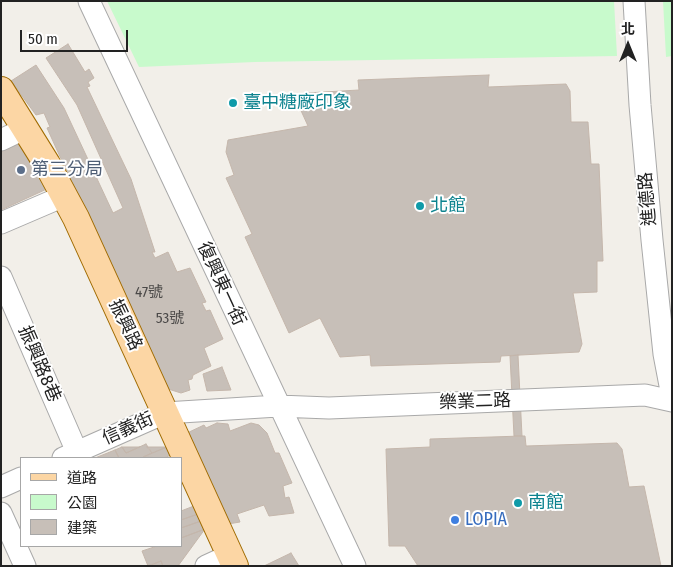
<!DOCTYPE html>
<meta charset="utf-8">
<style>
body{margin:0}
#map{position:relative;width:673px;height:567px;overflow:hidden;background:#f2efe9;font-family:"Fira Sans Condensed","Noto Sans TC",sans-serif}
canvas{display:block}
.frame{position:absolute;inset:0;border:2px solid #222;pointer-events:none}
.legend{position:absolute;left:20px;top:457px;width:162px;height:90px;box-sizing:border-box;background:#fff;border:1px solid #a7a7a7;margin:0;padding:6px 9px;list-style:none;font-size:15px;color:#222}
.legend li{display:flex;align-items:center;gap:10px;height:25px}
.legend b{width:25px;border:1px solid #a7a7a7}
.north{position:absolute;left:603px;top:20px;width:50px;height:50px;-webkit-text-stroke:4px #fff;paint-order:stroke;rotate:0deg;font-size:14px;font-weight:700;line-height:20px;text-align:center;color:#222}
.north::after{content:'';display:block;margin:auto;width:18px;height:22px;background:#222;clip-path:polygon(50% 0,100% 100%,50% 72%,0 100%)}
.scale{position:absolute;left:20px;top:30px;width:108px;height:22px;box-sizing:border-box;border:2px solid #222;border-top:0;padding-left:6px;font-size:15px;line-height:18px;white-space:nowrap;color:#222;-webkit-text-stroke:4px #fff;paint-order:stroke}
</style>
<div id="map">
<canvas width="673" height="567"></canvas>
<div class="frame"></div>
<ul class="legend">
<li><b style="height:6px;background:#fcd6a4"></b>道路</li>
<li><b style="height:14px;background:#c8facc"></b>公園</li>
<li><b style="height:14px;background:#c7bfb8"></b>建築</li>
</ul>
<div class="north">北</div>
<div class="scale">50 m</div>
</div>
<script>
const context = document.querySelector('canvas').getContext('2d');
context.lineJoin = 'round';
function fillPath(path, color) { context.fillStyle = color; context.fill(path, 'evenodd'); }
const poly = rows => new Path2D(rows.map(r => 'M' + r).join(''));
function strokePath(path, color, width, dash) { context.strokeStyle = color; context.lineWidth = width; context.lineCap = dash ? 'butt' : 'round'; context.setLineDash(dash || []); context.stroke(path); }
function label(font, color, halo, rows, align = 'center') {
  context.font = font + ' "Fira Sans Condensed","Noto Sans TC",sans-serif'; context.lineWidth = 4; context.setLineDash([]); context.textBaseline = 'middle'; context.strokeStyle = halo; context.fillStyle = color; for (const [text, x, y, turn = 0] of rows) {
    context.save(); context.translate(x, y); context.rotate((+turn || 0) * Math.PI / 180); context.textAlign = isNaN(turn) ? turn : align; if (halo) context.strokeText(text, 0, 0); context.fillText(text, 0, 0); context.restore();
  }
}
const park = poly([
 [107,1,614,1,617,56,255,62,139,67],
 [663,1,672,1,672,56,666,57]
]);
const building = poly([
 [68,44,85,72,89,69,94,78,88,82,90,86,87,87,131,179,155,252,152,252,155,258,168,252,177,272,190,268,206,302,202,303,206,311,210,310,223,339,204,348,211,366,193,375,192,379,188,380,190,390,181,393,165,388,47,128,50,127,44,113,36,115,11,81,36,65,64,108,113,213,123,208,77,105,46,58,68,44],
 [489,75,488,87,566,84,570,91,571,122,588,122,591,164,599,164,603,261,597,261,597,292,573,293,582,344,579,352,501,356,500,362,371,366,370,355,340,357,320,318,289,333,245,237,252,234,226,178,234,175,226,152,228,140,308,126,298,104,301,94,306,93,359,90,358,80,489,75],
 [27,140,49,188,1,210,1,152,27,140],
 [518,355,522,436,514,436,510,356,518,355],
 [222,367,231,390,207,391,203,374,222,367],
 [217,423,228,424,230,431,251,423,259,425,267,433,275,453,279,453,292,483,283,486,285,498,289,497,294,513,269,516,264,505,237,514,240,522,228,524,185,434,204,425,206,428,217,423],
 [522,436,525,436,526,446,617,443,622,449,629,487,644,486,661,566,418,566,405,546,389,546,386,449,430,447,430,439,522,436],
 [146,444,152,453,143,457,144,458,119,458,115,450,122,447,126,453,146,444],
 [122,447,140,447,126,453,122,447],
 [147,447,167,447,152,453,147,447],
 [167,447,171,455,164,458,143,457,167,447],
 [115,450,119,458,95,458,115,450],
 [194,506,198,514,181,520,181,511,194,506],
 [198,514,201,521,181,528,181,520,198,514],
 [201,521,205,529,181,538,181,528,201,521],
 [205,529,178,566,163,566,161,561,148,566,142,551,157,546,181,546,181,538,205,529],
 [291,553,299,566,264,566,291,553],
 [161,561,163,566,149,566,161,561]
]);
const minor = poly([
 [89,1,355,566],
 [634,1,640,105,652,240,664,354,672,396],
 [1,140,26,128],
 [1,223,64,196],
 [1,277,77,452],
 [63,458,165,413,278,406,329,408,645,395,672,401],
 [1,487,21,478],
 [1,513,25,566],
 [206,566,230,555]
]);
const major = poly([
 [1,90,47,164,76,218,235,566]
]);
const markers = [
 [233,103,5,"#0f9aa8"],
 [21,170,5,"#5c6f8a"],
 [420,206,5,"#0f9aa8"],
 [518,503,5,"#0f9aa8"],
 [455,520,5,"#3f7fe0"]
];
const numberNames = [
 ["47號",149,293],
 ["53號",170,319]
];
const cultureNames = [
 ["臺中糖廠印象",243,103],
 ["北館",430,206],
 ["南館",528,503]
];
const serviceNames = [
 ["第三分局",31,170]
];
const streetNames = [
 ["進德路",648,199,-95],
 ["復興東一街",221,284,65],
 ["振興路",125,325,65],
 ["振興路8巷",39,364,67],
 ["樂業二路",475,402,-2],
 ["信義街",128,429,-24]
];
const shopNames = [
 ["LOPIA",465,520]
];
fillPath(park, '#c8facc');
fillPath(building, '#c7bfb8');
strokePath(building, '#c4b6ab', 1);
strokePath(minor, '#a9a9a9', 23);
strokePath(major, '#a06b00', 28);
strokePath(minor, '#fff', 21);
strokePath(major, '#fcd6a4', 26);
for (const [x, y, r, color] of markers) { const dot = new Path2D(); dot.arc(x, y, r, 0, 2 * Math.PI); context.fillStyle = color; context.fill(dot); strokePath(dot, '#fff', 2); }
label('15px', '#4b4948', null, numberNames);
label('18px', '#0d838f', '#fff', cultureNames, 'left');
label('18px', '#4e5e75', '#fff', serviceNames, 'left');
label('18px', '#222', '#fff', streetNames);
label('18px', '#366cbe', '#fff', shopNames, 'left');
</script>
